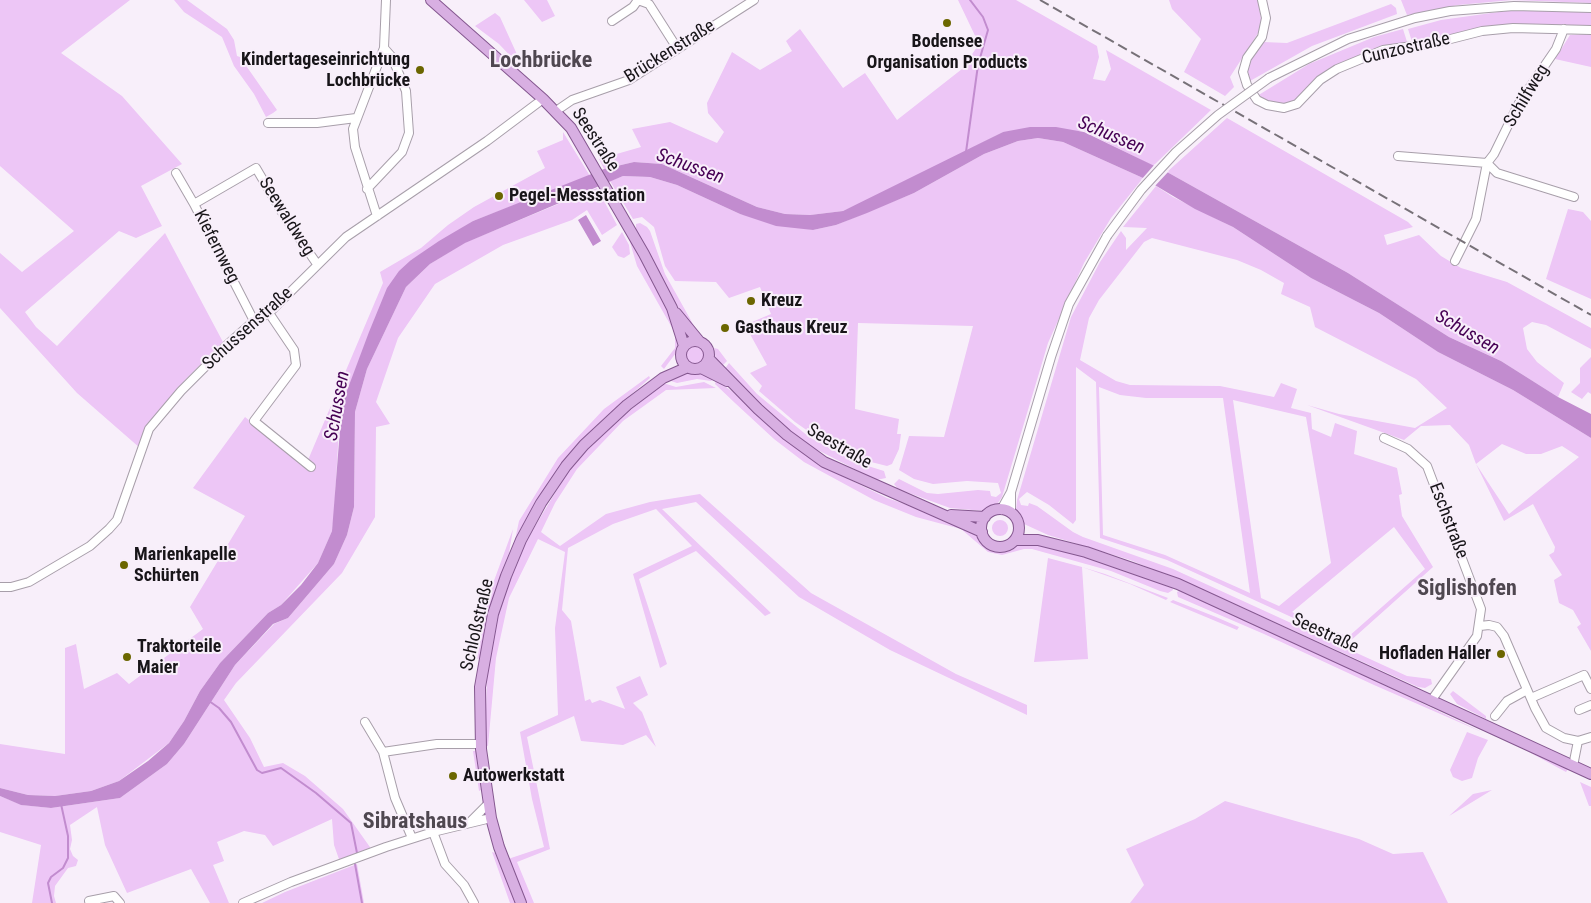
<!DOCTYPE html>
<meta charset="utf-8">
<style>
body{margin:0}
canvas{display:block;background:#f8effa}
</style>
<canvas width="1591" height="903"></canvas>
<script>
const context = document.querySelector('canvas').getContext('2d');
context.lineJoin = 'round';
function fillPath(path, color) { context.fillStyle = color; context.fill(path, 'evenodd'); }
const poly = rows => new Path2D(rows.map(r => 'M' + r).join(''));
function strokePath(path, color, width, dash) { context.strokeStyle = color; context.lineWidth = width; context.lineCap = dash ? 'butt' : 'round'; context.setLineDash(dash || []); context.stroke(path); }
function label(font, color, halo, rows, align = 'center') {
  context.font = font + ' "Roboto Condensed",sans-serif'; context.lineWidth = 4; context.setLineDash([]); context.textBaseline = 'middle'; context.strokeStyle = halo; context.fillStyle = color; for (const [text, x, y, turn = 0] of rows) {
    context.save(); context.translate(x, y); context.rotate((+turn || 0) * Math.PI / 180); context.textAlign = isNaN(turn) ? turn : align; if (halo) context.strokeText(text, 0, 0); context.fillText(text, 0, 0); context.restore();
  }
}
const green = poly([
 [0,0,130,0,61,53,122,96,182,164,141,186,162,226,136,238,119,231,25,312,36,327,57,346,165,233,223,342,185,380,147,428,140,448,77,393,0,308,0,253,22,272,74,231,0,166],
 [174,0,187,0,227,29,234,40,237,56,240,57,277,110,273,113,266,117,254,94,234,66,222,37,184,12],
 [524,0,547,0,555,16,542,22],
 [958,0,1016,0,1097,46,1099,57,1093,79,1105,81,1111,69,1106,50,1211,110,1153,166,1084,131,1003,132,884,193,843,211,810,215,785,214,757,207,662,164,634,162,604,169,599,159,641,147,632,129,670,122,717,143,724,132,708,113,707,103,732,52,760,70,792,51,786,41,800,29,843,88,865,73,897,120,962,69,979,44],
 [1169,0,1258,0,1261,19,1260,30,1230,77,1234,87,1225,96,1184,72,1201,39,1172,9],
 [1401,0,1591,0,1591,3,1512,0,1458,5,1407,15],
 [1391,4,1396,8,1397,14,1312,46,1250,81,1247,68,1251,57,1263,42,1287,43],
 [1546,10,1591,11,1591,27,1511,25,1413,45,1408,29,1441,20,1506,11],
 [495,13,500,17,520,61,517,63,499,44,475,26],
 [1403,29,1408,45,1354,59,1293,102,1281,105,1268,102,1257,96,1309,64,1374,37],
 [1591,34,1591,67,1555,59,1570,35],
 [1227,118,1408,222,1413,227,1384,235,1387,245,1419,235,1441,256,1461,268,1507,282,1591,328,1591,349,1546,325,1532,322,1523,328,1527,349,1537,362,1564,383,1558,397,1501,361,1449,337,1348,273,1167,172],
 [563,132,590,176,473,221,411,260,339,428,334,516,332,531,318,563,281,605,268,613,220,663,200,691,184,721,169,743,119,781,91,791,55,796,28,795,0,788,0,744,65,754,65,648,76,644,84,689,117,673,129,684,203,629,190,607,245,516,193,488,245,417,311,470,315,465,308,460,383,283,380,272,421,248,448,225,474,207,545,168,537,151,563,140],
 [1038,138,1063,142,1143,178,1111,218,1084,263,1048,343,1002,497,998,503,984,511,950,508,898,489,894,484,899,479,927,493,938,494,978,490,990,491,991,496,996,497,1001,493,998,483,967,481,933,484,914,479,899,470,909,436,944,437,973,326,858,323,855,409,899,419,897,434,901,434,899,449,892,464,887,466,863,460,818,438,795,422,759,391,762,386,750,373,767,365,745,325,771,314,760,287,729,298,716,282,675,281,665,266,654,227,642,217,633,219,610,181,623,176,650,177,677,185,740,214,813,230,836,225,914,193,984,154,1018,141],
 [1156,186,1173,197,1233,227,1311,278,1379,313,1438,352,1513,390,1591,438,1591,651,1577,627,1581,624,1573,610,1559,603,1554,580,1562,575,1549,555,1554,552,1555,547,1533,504,1504,521,1476,464,1469,445,1450,425,1421,426,1404,440,1307,405,1339,414,1415,428,1447,408,1416,379,1315,327,1310,307,1281,294,1284,283,1261,270,1237,260,1152,238,1144,242,1099,300,1089,318,1080,360,1116,381,1130,385,1220,386,1274,397,1281,383,1297,389,1291,408,1311,413,1312,429,1331,437,1335,423,1357,431,1354,454,1397,468,1402,494,1399,495,1402,516,1433,567,1348,643,1167,560,1100,538,1096,382,1076,367,1076,520,1073,524,1049,505,1027,492,1019,499,1021,505,1028,506,1029,503,1037,506,1073,532,1083,537,1173,569,1407,676,1431,679,1432,684,1425,688,1418,687,1215,595,1130,560,1048,535,1024,524,1016,510,1017,500,1071,317,1100,262,1121,231,1126,238,1126,250,1147,228,1123,227],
 [1099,387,1120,395,1146,398,1223,398,1250,593,1165,555,1103,535],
 [1233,400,1306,417,1331,563,1279,606,1261,598],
 [1502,444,1526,454,1541,454,1562,446,1579,457,1509,514,1476,464],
 [1394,527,1425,569,1348,637,1292,612],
 [597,188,617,225,602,235,587,210,572,220,503,245,435,284,398,338,376,402,390,424,376,427,375,517,342,573,236,683,224,700,250,738,264,767,283,763,305,776,343,809,372,850,340,862,334,845,332,819,273,846,265,835,244,831,217,842,224,861,213,865,229,903,210,903,191,869,127,893,105,845,97,807,70,825,72,840,70,849,73,856,78,860,76,866,68,868,55,886,54,896,56,903,32,903,41,845,0,832,0,796,22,805,51,808,120,798,167,764,184,744,235,665,274,624,288,618,334,564,347,535,354,507,355,412,367,369,406,287,430,264,464,243],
 [1568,209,1583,212,1591,221,1591,299,1546,279],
 [640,223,647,227,650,231,665,274,698,333,683,315,664,283,636,229,636,224],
 [622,232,629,245,630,254,624,258,618,256,612,247],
 [627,232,675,326,679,342,678,350,664,369,661,366,675,348,675,333,637,266],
 '685 355a11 11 0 1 1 22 0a11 11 0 1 1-22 0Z',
 [714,348,718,349,727,361,721,367,716,360],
 [1591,357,1591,394,1588,392,1582,399,1571,392,1580,383,1580,368],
 [729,363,757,394,809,437,855,462,884,471,886,478,876,480,806,444,764,410,724,370],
 [685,372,703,374,714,379,711,381,697,379,677,383,671,381],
 [649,376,650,378,601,421,575,449,513,549,519,521,558,458,604,409],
 [716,380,733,392,772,429,832,471,887,498,958,522,976,531,983,543,994,549,1006,549,1016,544,1035,543,1062,549,1172,587,1173,590,1168,593,1160,591,1111,571,1032,549,1024,549,1002,555,988,552,961,529,916,517,874,500,804,462,774,439,735,403,715,384],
 [704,382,716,388,666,390,623,421,577,469,555,503,541,532,560,546,606,514,650,502,700,494,811,593,956,674,1027,705,1027,715,890,650,799,597,696,502,662,509,771,613,765,616,696,551,639,579,667,664,660,668,633,574,692,546,656,509,613,524,568,548,562,610,571,621,585,701,590,699,592,703,600,700,625,709,616,687,640,676,648,695,633,703,642,712,656,747,646,735,623,745,581,741,574,716,527,737,550,849,517,862,534,903,526,903,508,859,544,847,532,799,520,732,558,715,555,628,565,552,538,539,509,598,496,658,488,746,485,745,487,674,501,602,522,548,570,468,610,427,663,383,676,387],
 '992 528a8 8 0 1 1 16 0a8 8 0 1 1-16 0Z',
 [513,529,508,559,481,658,477,659,488,597],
 [1048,558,1082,567,1105,574,1168,598,1166,600,1130,584,1082,567,1088,659,1034,662],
 [1181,590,1257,624,1484,733,1374,685,1264,634,1178,597,1177,592],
 [1173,600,1216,617,1239,627,1237,630,1170,602],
 [1453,691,1486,716,1486,719,1457,704,1450,694],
 [1467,732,1488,740,1478,758,1472,778,1462,781,1453,777,1450,770],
 [473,751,476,751,481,790,479,791],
 [1529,752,1568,769,1566,772],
 [1580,782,1591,787,1591,806,1589,806],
 [1492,790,1469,804,1449,816,1473,794],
 [1225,801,1359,839,1393,854,1423,852,1448,903,1130,903,1144,885,1126,849,1195,819],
 [492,852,495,853,516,903,510,903],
 [357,864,364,903,262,903,285,892]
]);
const water = poly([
 [1030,127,1056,127,1084,132,1167,172,1348,273,1449,337,1501,361,1558,397,1591,414,1591,438,1513,390,1438,352,1379,313,1311,278,1233,227,1195,209,1143,178,1063,142,1038,138,1018,141,984,154,914,193,867,213,836,225,813,230,776,226,740,214,677,185,650,177,623,176,465,243,430,264,406,287,367,369,355,412,354,507,347,535,334,564,288,618,273,624,235,665,184,744,167,764,120,798,51,808,21,805,0,796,0,788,28,795,55,796,91,791,119,781,148,761,169,743,184,721,200,691,220,663,268,613,281,605,301,585,318,563,332,531,342,404,369,332,387,288,399,271,411,260,439,241,473,221,604,169,634,162,662,164,757,207,785,214,810,215,843,211,1003,132],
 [586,215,601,241,593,246,578,220]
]);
const pier = poly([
 [1155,164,1169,171,1154,187,1141,180]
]);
const stream = poly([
 [966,152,978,65,988,30,983,17,970,0],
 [209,701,219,708,231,722,257,770,262,773,281,768,316,793,351,823,357,853],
 [355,864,362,903],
 [52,903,48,883,51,877,63,868,68,858,68,836,61,804]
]);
const minor = poly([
 [638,0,649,4,677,48],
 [1262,0,1266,18,1262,37,1247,58,1243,72,1247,85,1257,100,1267,105,1284,108,1297,104,1320,80,1337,69,1383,50,1435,43,1482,31,1513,28,1591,30],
 [612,21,633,7,638,0],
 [1269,78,1348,39,1415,18,1450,11,1514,6,1591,8],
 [556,111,572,100,629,80,754,0],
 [268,123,317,123,356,118],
 [1398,156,1487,163],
 [1487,163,1497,173,1574,197],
 [176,173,194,204,254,321],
 [367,189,402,152,409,133,406,91,392,57,384,48],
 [194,204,256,168,286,219,317,264],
 [377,216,355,147,353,129,384,48,386,0],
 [1455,261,1476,219,1487,163,1494,154,1519,103,1556,49,1564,29],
 [269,313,294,350,296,365,254,421,311,467],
 [1384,438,1408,449,1427,466,1481,609,1477,636,1431,701],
 [1011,492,1011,513],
 [1001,510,1011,492,1051,357,1069,304,1107,236],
 [0,587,11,587,29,582,90,546,109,529,117,520,149,429,181,391,228,344,254,321,269,313,346,237,487,141,543,99],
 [1480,626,1489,625,1497,627,1504,636,1535,708,1546,728,1564,738,1578,741],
 [1531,698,1584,675,1591,689],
 [1579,710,1591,705],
 [1495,716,1507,701,1527,690],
 [365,722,383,752,395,798,412,838],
 [1578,741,1591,737],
 [383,752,437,744,480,744],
 [1573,766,1578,741],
 [470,822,488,804],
 [433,832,445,864,464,885,474,903],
 [89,901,114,896,120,903],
 [243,903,291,882,386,847,433,832,491,818]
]);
const major = poly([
 [431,0,543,99,571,128,644,254,672,308,684,346],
 [676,313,699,341],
 '681 355a14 14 0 1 1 28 0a14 14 0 1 1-28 0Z',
 [709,359,758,409,787,435,824,462,982,532],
 [701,368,727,381],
 '981 528a19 19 0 1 1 38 0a19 19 0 1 1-38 0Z',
 [951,515,985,517],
 [1015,540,1038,540,1086,552,1178,584,1591,774],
 [521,903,499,847,491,818,481,749,480,687,493,614,506,576,521,540,541,503,566,466,584,445,627,405,663,378,688,367]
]);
const rail = poly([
 [1040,0,1591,315]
]);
const minorBridge = poly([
 [1107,236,1141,190,1176,152,1218,115,1269,78]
]);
const markers = [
 [947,23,5,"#6b6600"],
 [420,70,5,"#6b6600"],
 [499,196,5,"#6b6600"],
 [751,301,5,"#6b6600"],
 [725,328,5,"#6b6600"],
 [124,565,5,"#6b6600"],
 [1501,654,5,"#6b6600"],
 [127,657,5,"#6b6600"],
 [453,776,5,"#6b6600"]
];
const poiNames = [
 ["Bodensee",947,42,"center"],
 ["Organisation Products",947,63,"center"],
 ["Kindertageseinrichtung",410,60,"right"],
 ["Lochbrücke",410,81,"right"],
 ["Pegel-Messstation",509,196],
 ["Kreuz",761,301],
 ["Gasthaus Kreuz",735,328],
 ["Marienkapelle",134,555],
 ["Schürten",134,576],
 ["Traktorteile",137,647],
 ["Maier",137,668],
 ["Hofladen Haller",1491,654,"right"],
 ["Autowerkstatt",463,776]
];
const streetNames = [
 ["Cunzostraße",1406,49,-13],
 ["Brückenstraße",670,52,-32],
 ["Schilfweg",1527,96,-59],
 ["Seestraße",595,140,57],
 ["Seewaldweg",286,217,58],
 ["Kiefernweg",216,247,63],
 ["Schussenstraße",248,329,-42],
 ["Seestraße",839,447,30],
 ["Eschstraße",1448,521,69],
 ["Schloßstraße",478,625,-77],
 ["Seestraße",1325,634,25]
];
const waterNames = [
 ["Schussen",1111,136,23],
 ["Schussen",690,167,20],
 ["Schussen",1467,333,30],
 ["Schussen",338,406,-80]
];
const districtNames = [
 ["Lochbrücke",541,61],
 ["Siglishofen",1467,589],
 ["Sibratshaus",415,822]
];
fillPath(green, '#edc6f6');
fillPath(water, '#c28ccf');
fillPath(pier, '#f8effa');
strokePath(stream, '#c28ccf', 2);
strokePath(minor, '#a89faa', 10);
strokePath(major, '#84578f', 12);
strokePath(minor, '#fff', 8);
strokePath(major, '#d8afe2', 10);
strokePath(rail, '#777178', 2, [10, 5]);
strokePath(minorBridge, '#a89faa', 10, []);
strokePath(minorBridge, '#fff', 8);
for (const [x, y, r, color] of markers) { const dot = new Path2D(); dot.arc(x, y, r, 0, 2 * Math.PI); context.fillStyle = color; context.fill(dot); strokePath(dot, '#f8effa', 2); }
label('bold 18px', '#181519', '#f8effa', poiNames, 'left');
label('18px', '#181519', '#f8effa', streetNames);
label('italic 19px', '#460054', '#f8effa', waterNames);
label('bold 22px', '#4f4750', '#f8effa', districtNames);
</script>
